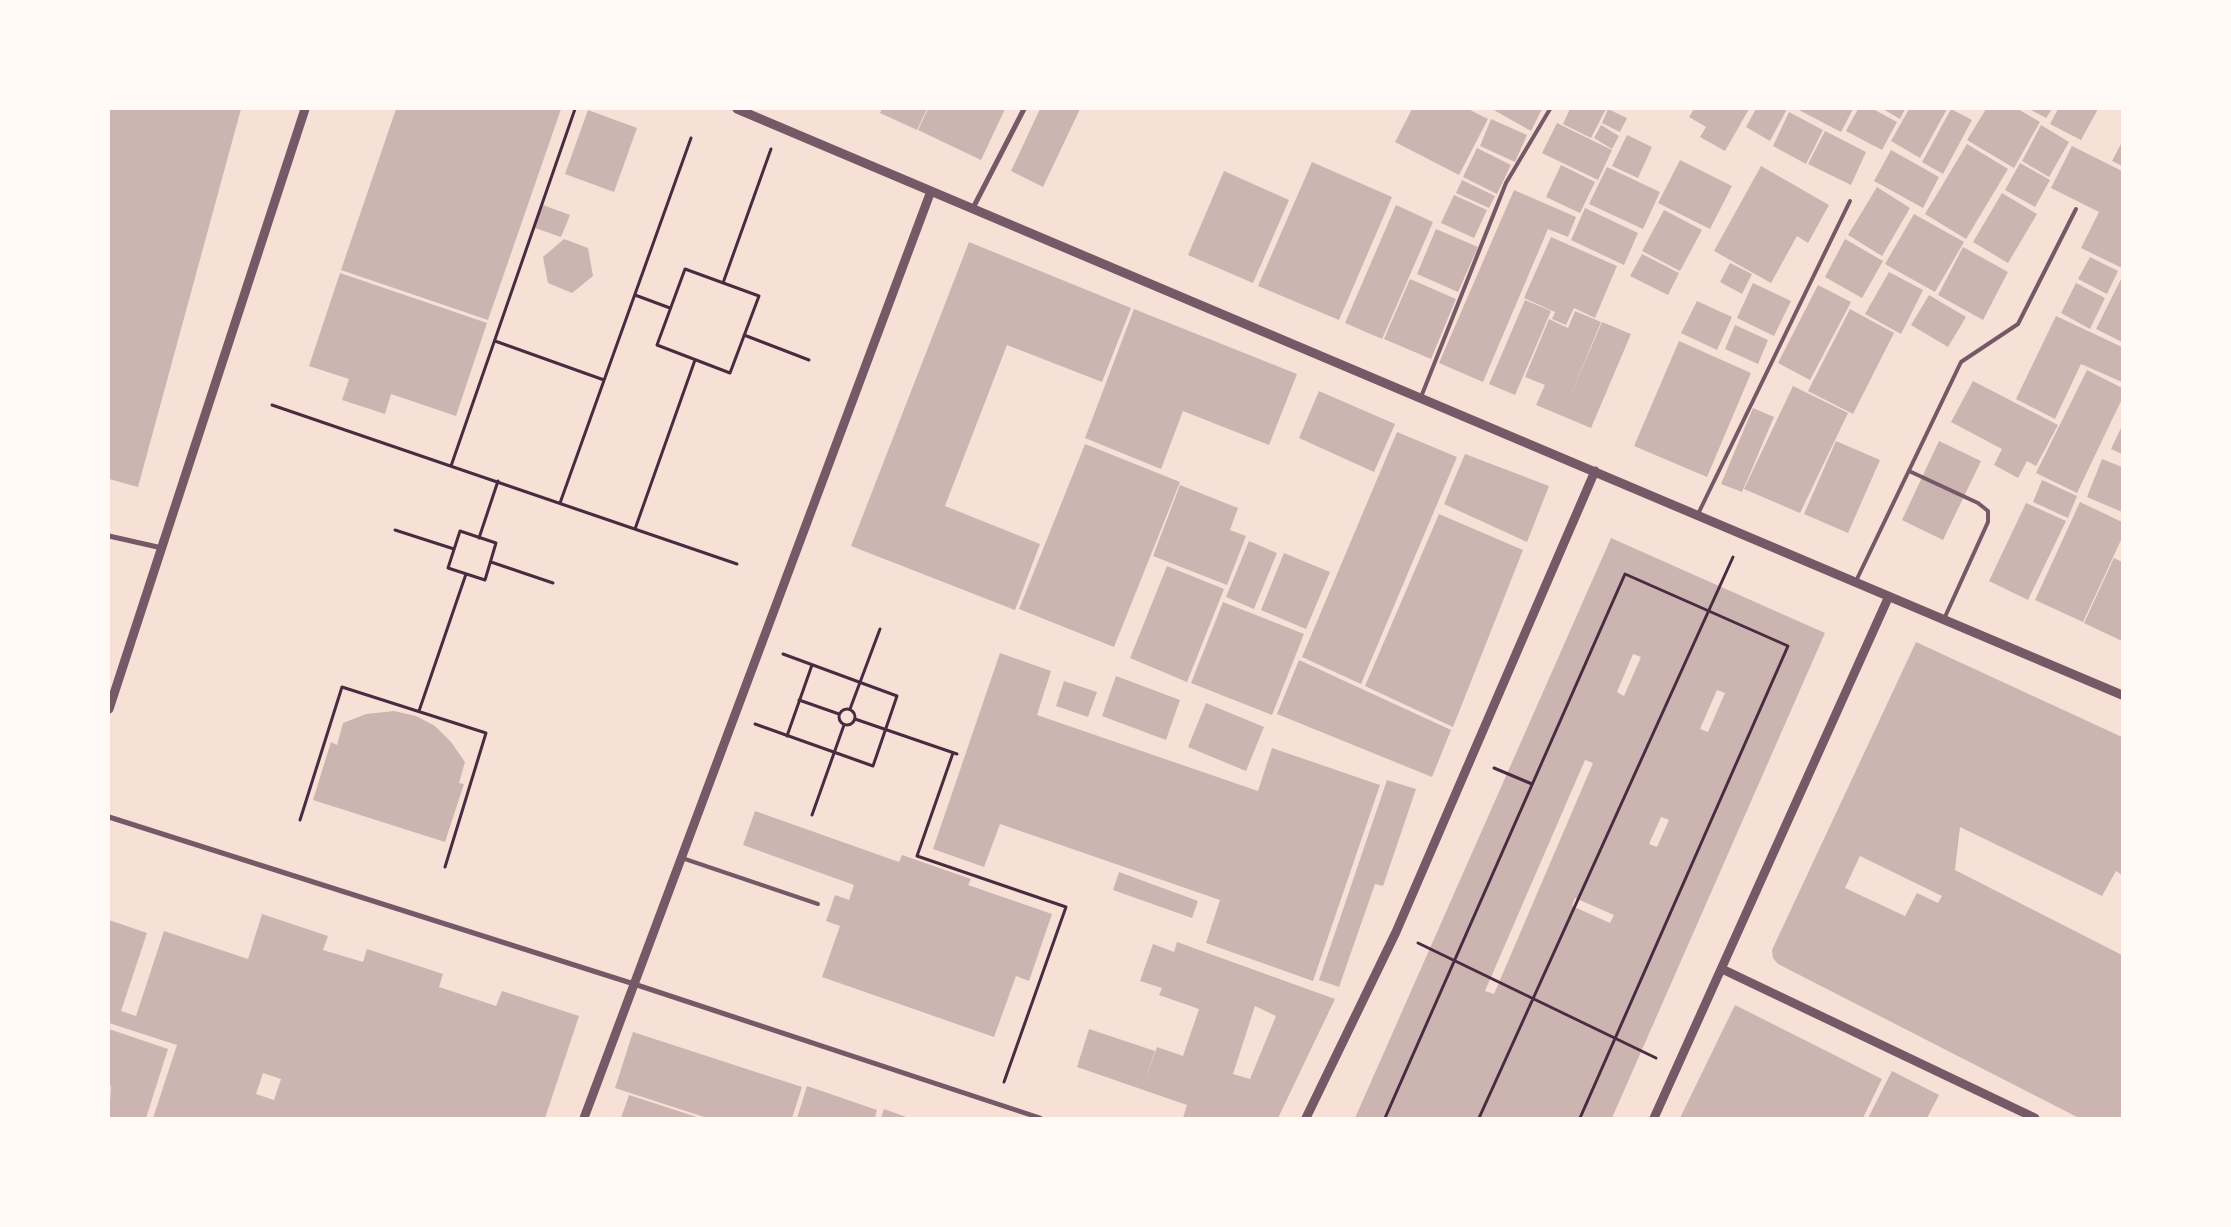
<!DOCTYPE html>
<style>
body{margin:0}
#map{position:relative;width:2231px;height:1227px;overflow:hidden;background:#f7e1d7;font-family:Roboto,sans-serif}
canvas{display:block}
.frame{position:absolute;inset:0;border:110px solid #fffaf5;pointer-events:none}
</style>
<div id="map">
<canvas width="2231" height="1227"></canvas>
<div class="frame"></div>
</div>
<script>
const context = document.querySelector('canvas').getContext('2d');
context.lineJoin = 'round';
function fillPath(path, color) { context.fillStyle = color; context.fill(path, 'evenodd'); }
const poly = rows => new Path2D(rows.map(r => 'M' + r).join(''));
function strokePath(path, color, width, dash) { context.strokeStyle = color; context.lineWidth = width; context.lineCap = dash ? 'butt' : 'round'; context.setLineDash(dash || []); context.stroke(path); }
const building = poly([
 [109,109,241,109,138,487,109,479],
 [396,109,561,109,488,320,341,270],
 [882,109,927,109,917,130,880,113],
 [928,109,1005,109,981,160,918,130],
 [1040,109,1080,109,1043,187,1011,171],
 [1412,109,1468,109,1488,119,1459,175,1395,142],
 [1492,109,1542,109,1531,131],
 [1570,109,1606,109,1591,138,1563,124],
 [1608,109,1627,118,1620,132,1602,123],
 [1694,109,1749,109,1725,151,1700,137,1706,127,1689,117],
 [1756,109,1787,109,1770,141,1746,127],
 [1797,109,1853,109,1841,132],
 [1858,109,1873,109,1897,122,1882,150,1846,131],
 [1883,109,1905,109,1900,119],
 [1909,109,1947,109,1920,158,1891,141],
 [1951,109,1972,120,1943,174,1922,162],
 [1986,109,2018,109,2040,122,2014,168,1967,140],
 [2029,109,2052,109,2046,118],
 [2058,109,2098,109,2081,140,2050,124],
 [588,110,637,128,614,192,565,174],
 [1789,112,1823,130,1806,164,1773,146],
 [1491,119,1527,135,1515,162,1480,146],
 [1557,123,1612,150,1598,180,1542,153],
 [1601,125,1619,136,1612,149,1594,138],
 [2041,125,2069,142,2049,177,2022,161],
 [1825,131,1866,152,1851,185,1808,164],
 [1627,135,1652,147,1638,178,1612,166],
 [2122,142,2122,166,2112,161],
 [1967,144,2008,169,1966,239,1925,214],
 [2072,146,2122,171,2122,268,2081,248,2099,212,2051,188],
 [1477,148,1511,165,1497,194,1463,177],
 [1891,150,1939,177,1923,208,1874,181],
 [1680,160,1732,186,1710,229,1658,203],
 [1312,162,1392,197,1339,320,1258,286],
 [2020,163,2050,180,2035,207,2005,190],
 [1561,165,1595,182,1580,213,1546,197],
 [1761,166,1829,205,1808,243,1797,236,1771,283,1714,251],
 [1607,167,1660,192,1643,229,1589,204],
 [1224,171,1289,200,1253,283,1188,255],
 [1462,180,1495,196,1489,208,1456,193],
 [1877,187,1910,208,1882,256,1848,235],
 [1514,190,1576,217,1568,237,1548,229,1483,382,1439,363],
 [2002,193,2037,214,2008,263,1973,242],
 [1454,195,1487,210,1474,238,1441,223],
 [543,205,570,215,561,237,535,228],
 [1396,205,1433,222,1382,339,1345,323],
 [1585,208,1638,233,1624,265,1571,240],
 [1664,210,1702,230,1680,271,1642,251],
 [1914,214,1964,242,1935,292,1885,264],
 [1436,229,1478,247,1458,292,1417,274],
 [1551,237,1617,266,1595,318,1574,308,1566,325,1552,319,1555,312,1524,298],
 [564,239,588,248,593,276,572,293,548,283,543,257],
 [1845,239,1883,261,1862,298,1825,277],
 [969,242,1131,308,1102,382,1007,345,945,506,1040,544,1015,610,851,546],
 [1963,247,2008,272,1983,320,1938,295],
 [1642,254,1679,273,1668,295,1630,276],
 [2090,257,2118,271,2107,294,2078,279],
 [1730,263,1752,274,1742,294,1720,282],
 [1889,272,1923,290,1901,334,1865,314],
 [340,273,487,323,456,416,391,394,385,414,342,400,349,379,309,366],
 [2122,277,2122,342,2096,329],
 [1410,279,1456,299,1431,359,1384,339],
 [1753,283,1791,301,1774,336,1737,318],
 [2076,283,2105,298,2090,329,2061,313],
 [1818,285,1851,302,1810,380,1778,363],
 [1929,295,1966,317,1948,347,1911,325],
 [1525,300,1551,311,1515,395,1489,384],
 [1697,301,1732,317,1717,350,1681,333],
 [1134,309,1297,374,1269,445,1183,411,1161,469,1085,438],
 [1850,309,1894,333,1853,414,1808,391],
 [1575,311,1601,322,1569,399,1602,322,1631,334,1591,428,1536,405,1545,385,1525,377,1549,319,1568,328],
 [2056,316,2122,347,2122,382,2081,364,2055,419,2016,399],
 [1735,325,1768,340,1758,364,1725,349],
 [1679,341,1751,373,1707,477,1634,446],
 [2087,370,2122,388,2122,399,2077,493,2036,473],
 [1973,381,2058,425,2036,466,2027,461,2018,478,1994,465,2002,449,1951,422],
 [1793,386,1848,413,1800,513,1744,489],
 [1319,391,1395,424,1374,472,1299,438],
 [1753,408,1774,417,1742,492,1721,484],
 [2122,426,2122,454,2111,449],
 [1397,432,1457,457,1361,684,1302,657],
 [1836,441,1880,460,1848,533,1804,514],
 [1939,441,1981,461,1943,540,1902,520],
 [1085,444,1180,482,1114,647,1019,609],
 [1465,454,1549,486,1527,542,1444,504],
 [2102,459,2122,467,2122,512,2087,497],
 [2042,480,2077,496,2068,518,2033,502],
 [1180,485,1238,508,1230,530,1246,536,1227,585,1153,556],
 [2080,502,2122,522,2122,538,2083,622,2035,600],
 [2026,503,2066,521,2028,600,1989,581],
 [1439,514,1523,550,1453,727,1365,686],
 [1611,538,1825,633,1612,1118,1355,1118],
 [1633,654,1641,657,1624,696,1617,692],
 [1717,690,1725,693,1708,732,1700,729],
 [1585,760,1593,763,1494,994,1485,991],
 [1661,817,1669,820,1657,847,1649,844],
 [1575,898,1614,915,1610,923,1572,906],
 [1249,541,1277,553,1254,609,1226,597],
 [1284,553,1330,572,1306,629,1261,610],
 [2114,558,2122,562,2122,641,2084,623],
 [1167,566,1224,589,1187,682,1130,658],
 [1223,602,1304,634,1272,715,1191,683],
 [1916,642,2122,737,2122,875,2116,871,2102,896,1960,827,1955,870,2122,955,2122,1118,2079,1118,1778,964,1773,958,1772,950],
 [1860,856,1942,896,1938,903,1917,893,1905,916,1845,888],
 [1000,653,1051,671,1037,715,1258,791,1272,748,1380,785,1313,981,1206,943,1220,900,1000,824,984,867,933,849],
 [1299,660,1451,730,1432,777,1277,714],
 [1116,676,1180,700,1166,740,1102,716],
 [1064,681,1097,692,1088,717,1056,706],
 [1206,703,1264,727,1246,771,1188,747],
 [394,711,416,716,435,726,451,742,465,762,459,783,464,784,445,842,313,800,331,742,337,745,343,723,366,714],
 [1387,780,1416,789,1383,886,1375,884,1339,987,1319,980],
 [755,811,899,862,902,855,971,879,968,885,1052,914,1029,981,1016,976,994,1037,822,977,840,926,826,921,835,895,849,900,854,885,743,845],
 [1119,872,1198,901,1192,918,1113,890],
 [262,914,328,936,323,950,363,962,367,949,443,974,439,987,496,1006,502,991,579,1016,545,1118,153,1118,177,1045,109,1023,109,920,147,933,121,1011,136,1016,164,931,248,959],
 [263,1073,281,1079,274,1100,256,1094],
 [1177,942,1335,999,1278,1118,1183,1118,1187,1105,1077,1067,1089,1029,1155,1051,1144,1084,1157,1047,1183,1056,1199,1009,1159,995,1162,988,1140,981,1153,944,1174,952],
 [1255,1006,1276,1016,1250,1079,1233,1074],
 [1735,1005,1882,1079,1863,1118,1680,1118],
 [109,1029,168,1049,146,1118,109,1118,111,1086,109,1085],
 [633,1032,802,1087,792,1118,707,1118,615,1088],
 [1892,1071,1939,1095,1927,1118,1868,1118],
 [807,1086,877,1110,875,1118,797,1118],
 [629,1095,700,1118,621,1118],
 [884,1109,909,1118,881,1118]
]);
const path = poly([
 [685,269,759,296,730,373,657,345,685,269],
 [723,283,771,149],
 [635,295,670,308],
 [744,335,809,360],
 [495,341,604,380],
 [272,405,737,564],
 [451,466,575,109],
 [560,503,691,138],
 [635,529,695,360],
 [395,530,454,549],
 [460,531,496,543,485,580,448,568,460,531],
 [479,538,498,481],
 [491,562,553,583],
 [799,700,839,714],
 '839 717a8 8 0 1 1 16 0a8 8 0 1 1-16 0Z',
 [850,709,880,629],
 [419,711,466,574],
 [855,719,957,754],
 [755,724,873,766,897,696,783,654],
 [787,736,812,665],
 [953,753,917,856,1066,907,1004,1082],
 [1494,768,1532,784],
 [812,815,844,725],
 [300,820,342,687,486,733,445,867],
 [1418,943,1656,1058],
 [1385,1118,1625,574,1788,646,1580,1118],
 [1479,1118,1733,557]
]);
const service = poly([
 [1421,397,1506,183,1550,109],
 [1909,471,1978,503,1988,511,1988,522,1944,619],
 [1698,514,1850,201],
 [1856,581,1961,362,2018,324,2076,209],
 [682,858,818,904]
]);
const minor = poly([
 [973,208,1024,109],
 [109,536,162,548],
 [109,817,634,984,1040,1118]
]);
const tertiary = poly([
 [737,109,2122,695],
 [109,709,305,109],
 [1722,969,2035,1118],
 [584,1118,931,191],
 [1306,1118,1396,932,1595,471],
 [1654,1118,1889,596]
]);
fillPath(building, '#ccb4b1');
strokePath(path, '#4a2c40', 3);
strokePath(service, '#755966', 4);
strokePath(minor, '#755966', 5);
strokePath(tertiary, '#755966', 9);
</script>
